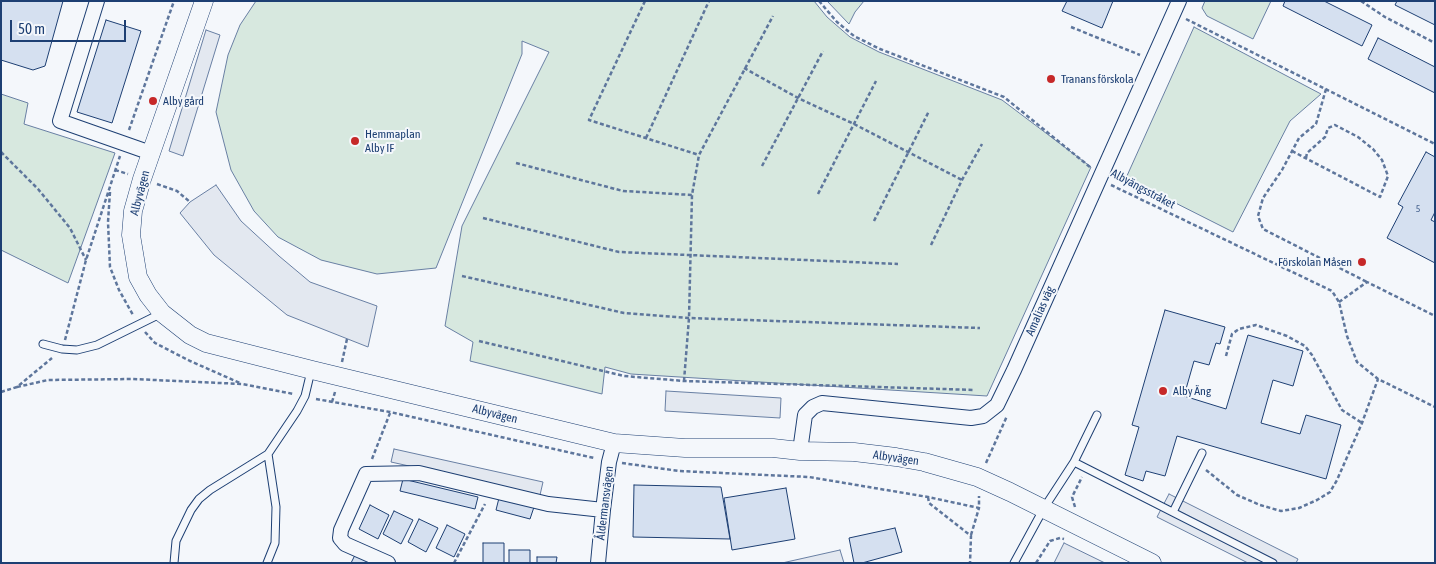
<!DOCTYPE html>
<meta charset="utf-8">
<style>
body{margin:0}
#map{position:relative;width:1436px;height:564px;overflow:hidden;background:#f4f7fb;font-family:"Asap Condensed",sans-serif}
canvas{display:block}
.frame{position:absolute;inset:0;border:2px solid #1d3f73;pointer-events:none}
.scale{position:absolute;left:10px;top:20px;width:116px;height:22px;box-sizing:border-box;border:2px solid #1d3f73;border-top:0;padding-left:6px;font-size:15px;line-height:18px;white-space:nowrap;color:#1d3f73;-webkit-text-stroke:4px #f4f7fb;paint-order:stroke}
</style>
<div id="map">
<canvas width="1436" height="564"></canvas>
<div class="frame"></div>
<div class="scale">50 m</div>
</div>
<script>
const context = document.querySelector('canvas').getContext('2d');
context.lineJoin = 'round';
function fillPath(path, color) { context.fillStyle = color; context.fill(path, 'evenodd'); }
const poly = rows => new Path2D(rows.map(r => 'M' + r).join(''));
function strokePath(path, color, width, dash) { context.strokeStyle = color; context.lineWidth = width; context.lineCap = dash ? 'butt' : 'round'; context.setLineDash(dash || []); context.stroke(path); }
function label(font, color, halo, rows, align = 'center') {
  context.font = font + ' "Asap Condensed",sans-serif'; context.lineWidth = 4; context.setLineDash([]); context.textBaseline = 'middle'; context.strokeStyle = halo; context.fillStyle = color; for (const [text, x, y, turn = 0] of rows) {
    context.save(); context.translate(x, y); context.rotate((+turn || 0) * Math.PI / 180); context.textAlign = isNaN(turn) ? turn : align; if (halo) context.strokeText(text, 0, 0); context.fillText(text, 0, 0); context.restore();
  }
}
const green = poly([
 [256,1,814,1,827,17,850,37,879,52,1002,100,1091,167,987,396,631,374,605,367,602,394,470,361,473,342,445,326,462,226,549,52,522,41,522,54,436,268,377,274,321,260,278,237,254,211,231,170,216,112,228,55,240,25,256,1],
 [827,1,864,1,855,12,849,24,827,1],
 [1205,1,1271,1,1253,39,1207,16,1202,8,1205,1],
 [1194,27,1321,94,1290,121,1233,232,1126,178,1194,27],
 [1,94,28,103,24,124,115,153,68,283,1,250,1,94]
]);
const parking = poly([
 [206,30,220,35,183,156,169,151,206,30],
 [216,185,241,221,279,256,310,282,377,306,368,347,287,315,214,255,180,213,190,202,216,185],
 [666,391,781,398,780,418,665,411,666,391],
 [394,449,543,482,540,495,391,462,394,449],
 [1169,494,1298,559,1296,563,1248,563,1157,517,1169,494],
 [1064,543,1105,563,1054,563,1064,543],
 [840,550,844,563,782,563,840,550]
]);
const building = poly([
 [1,1,63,1,45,66,33,70,1,60,1,1],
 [1067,1,1113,1,1102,28,1062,11,1067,1],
 [1285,1,1324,1,1372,25,1362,46,1283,6,1285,1],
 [1397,1,1435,1,1435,25,1395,5,1397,1],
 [106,20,141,31,112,123,77,112,106,20],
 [1378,38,1435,67,1435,93,1368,59,1378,38],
 [1426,152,1435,157,1435,212,1431,220,1435,222,1435,263,1387,238,1403,207,1398,204,1426,152],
 [1165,310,1225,327,1220,344,1216,343,1209,365,1194,361,1184,396,1226,409,1248,335,1303,351,1293,386,1273,380,1261,423,1300,434,1306,415,1341,425,1326,479,1177,436,1165,476,1146,471,1143,481,1125,475,1139,427,1132,425,1165,310],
 [403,479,478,497,475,509,400,491,403,479],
 [634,485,721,487,730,539,633,537,634,485],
 [786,488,795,539,732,550,724,498,786,488],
 [499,498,534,507,530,519,496,510,499,498],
 [370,505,389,515,378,539,359,529,370,505],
 [394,511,413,520,401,544,383,534,394,511],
 [419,519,438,528,426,552,408,542,419,519],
 [447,525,465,534,454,557,436,548,447,525],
 [895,528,902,552,862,563,854,563,849,538,895,528],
 [483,543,504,543,504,563,483,563,483,543],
 [509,550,530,550,530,563,509,563,509,550],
 [356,553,374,563,351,563,356,553],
 [537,557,557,557,556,563,537,563,537,557]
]);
const path = poly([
 [645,1,589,120,699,155],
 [819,1,837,22,854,36,880,49,1004,97,1090,167],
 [1361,1,1385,17,1435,43],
 [1186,19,1435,144],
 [1071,27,1140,55],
 [744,68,798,98,854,124,962,180],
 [1326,89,1316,124,1299,138,1282,170,1263,198,1258,216,1263,229,1367,282],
 [129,130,174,1],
 [646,138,709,1],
 [1292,151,1380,197,1388,176,1382,160,1373,149,1358,137,1335,125,1328,128,1325,137,1307,153,1306,158],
 [1,152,38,189,70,228,86,260],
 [516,163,623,191,692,195],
 [762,166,823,51],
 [115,170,128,174],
 [157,184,177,191,190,202],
 [1111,185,1332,291,1339,302,1347,336,1357,362,1378,379,1435,407],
 [110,192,108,222,110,267,119,290,133,315],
 [818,194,876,81],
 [483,218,619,252,898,264],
 [874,221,929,111],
 [931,245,962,180,982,144],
 [462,276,624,313,689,318,980,328],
 [1339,302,1367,282,1435,316],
 [145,332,155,343,190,361,240,383],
 [65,340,86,260,120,156],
 [479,341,624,376,684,381,975,390],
 [1226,356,1232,334,1239,329,1256,325,1287,336,1305,346,1312,355,1342,410,1362,423],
 [342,362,347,339],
 [684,381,689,318,692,195,699,155,773,16],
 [17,387,48,380,133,379,242,384,294,394],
 [1,392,17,387,52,358],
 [316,399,390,412,594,458],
 [332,402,335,392],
 [372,459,390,413],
 [622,463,679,471,809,477,928,497,979,508,979,496],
 [986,463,1007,416],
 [1206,470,1237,495,1260,505,1281,511,1299,508,1317,500,1330,492,1337,480,1362,423,1378,379],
 [928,497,929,503,971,536,970,563],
 [1075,507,1072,497,1082,477],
 [971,535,979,508],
 [454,563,485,504],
 [1036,563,1050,541,1060,538,1064,539]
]);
const service = poly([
 [43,344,62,349,77,350,97,345,162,313],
 [1074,462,1273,563],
 [1173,512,1202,453],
 [174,563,176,541,191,510,199,499,210,490,268,454,297,411,305,396,311,371],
 [267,563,275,543,276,507,268,454],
 [1014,563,1044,508,1074,462,1097,415]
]);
const minor = poly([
 [97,1,60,121,151,153],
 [800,451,805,415,813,407,822,403,971,418,983,416,997,405,1014,370,1179,1],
 [388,563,345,544,340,538,341,530,366,474,419,473,548,504,603,510],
 [598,563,603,510,609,462,614,443]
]);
const tertiary = poly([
 [204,1,142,179,133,211,131,235,138,277,148,295,162,313,190,335,206,343,312,370,614,443,685,448,773,448,800,451,854,452,896,457,924,462,977,477,1010,492,1152,563]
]);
const markers = [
 [1051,79,5,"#c62828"],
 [153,101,5,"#c62828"],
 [355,141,5,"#c62828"],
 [1362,262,5,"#c62828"],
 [1163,391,5,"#c62828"]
];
const numberNames = [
 ["5",1418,209]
];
const poiNames = [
 ["Tranans förskola",1061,79],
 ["Alby gård",163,101],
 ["Hemmaplan",365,134],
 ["Alby IF",365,148],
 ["Förskolan Måsen",1352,262,"right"],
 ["Alby Äng",1173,391]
];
const streetNames = [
 ["Albyängsstråket",1143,189,28],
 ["Albyvägen",140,193,-75],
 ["Amalias väg",1040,311,-66],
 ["Albyvägen",495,414,14],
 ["Albyvägen",896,458,8],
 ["Åldermansvägen",605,503,-83]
];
fillPath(green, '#d7e8df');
strokePath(green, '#687fa3', 1);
fillPath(parking, '#e3e8f0');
strokePath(parking, '#687fa3', 1);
fillPath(building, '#d5e0f0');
strokePath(building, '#1d3f73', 1);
strokePath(service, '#1d3f73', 9);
strokePath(minor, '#1d3f73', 16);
strokePath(tertiary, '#1d3f73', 19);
strokePath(path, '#5e769c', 2.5, [4, 2.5]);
strokePath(service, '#f4f7fb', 7);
strokePath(minor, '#f4f7fb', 14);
strokePath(tertiary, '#f4f7fb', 18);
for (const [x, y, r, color] of markers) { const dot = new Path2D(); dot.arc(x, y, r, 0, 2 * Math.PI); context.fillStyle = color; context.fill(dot); strokePath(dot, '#f4f7fb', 2); }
label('10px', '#4b6792', null, numberNames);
label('12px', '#1d3f73', '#f4f7fb', poiNames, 'left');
label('12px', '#1d3f73', '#f4f7fb', streetNames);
</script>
